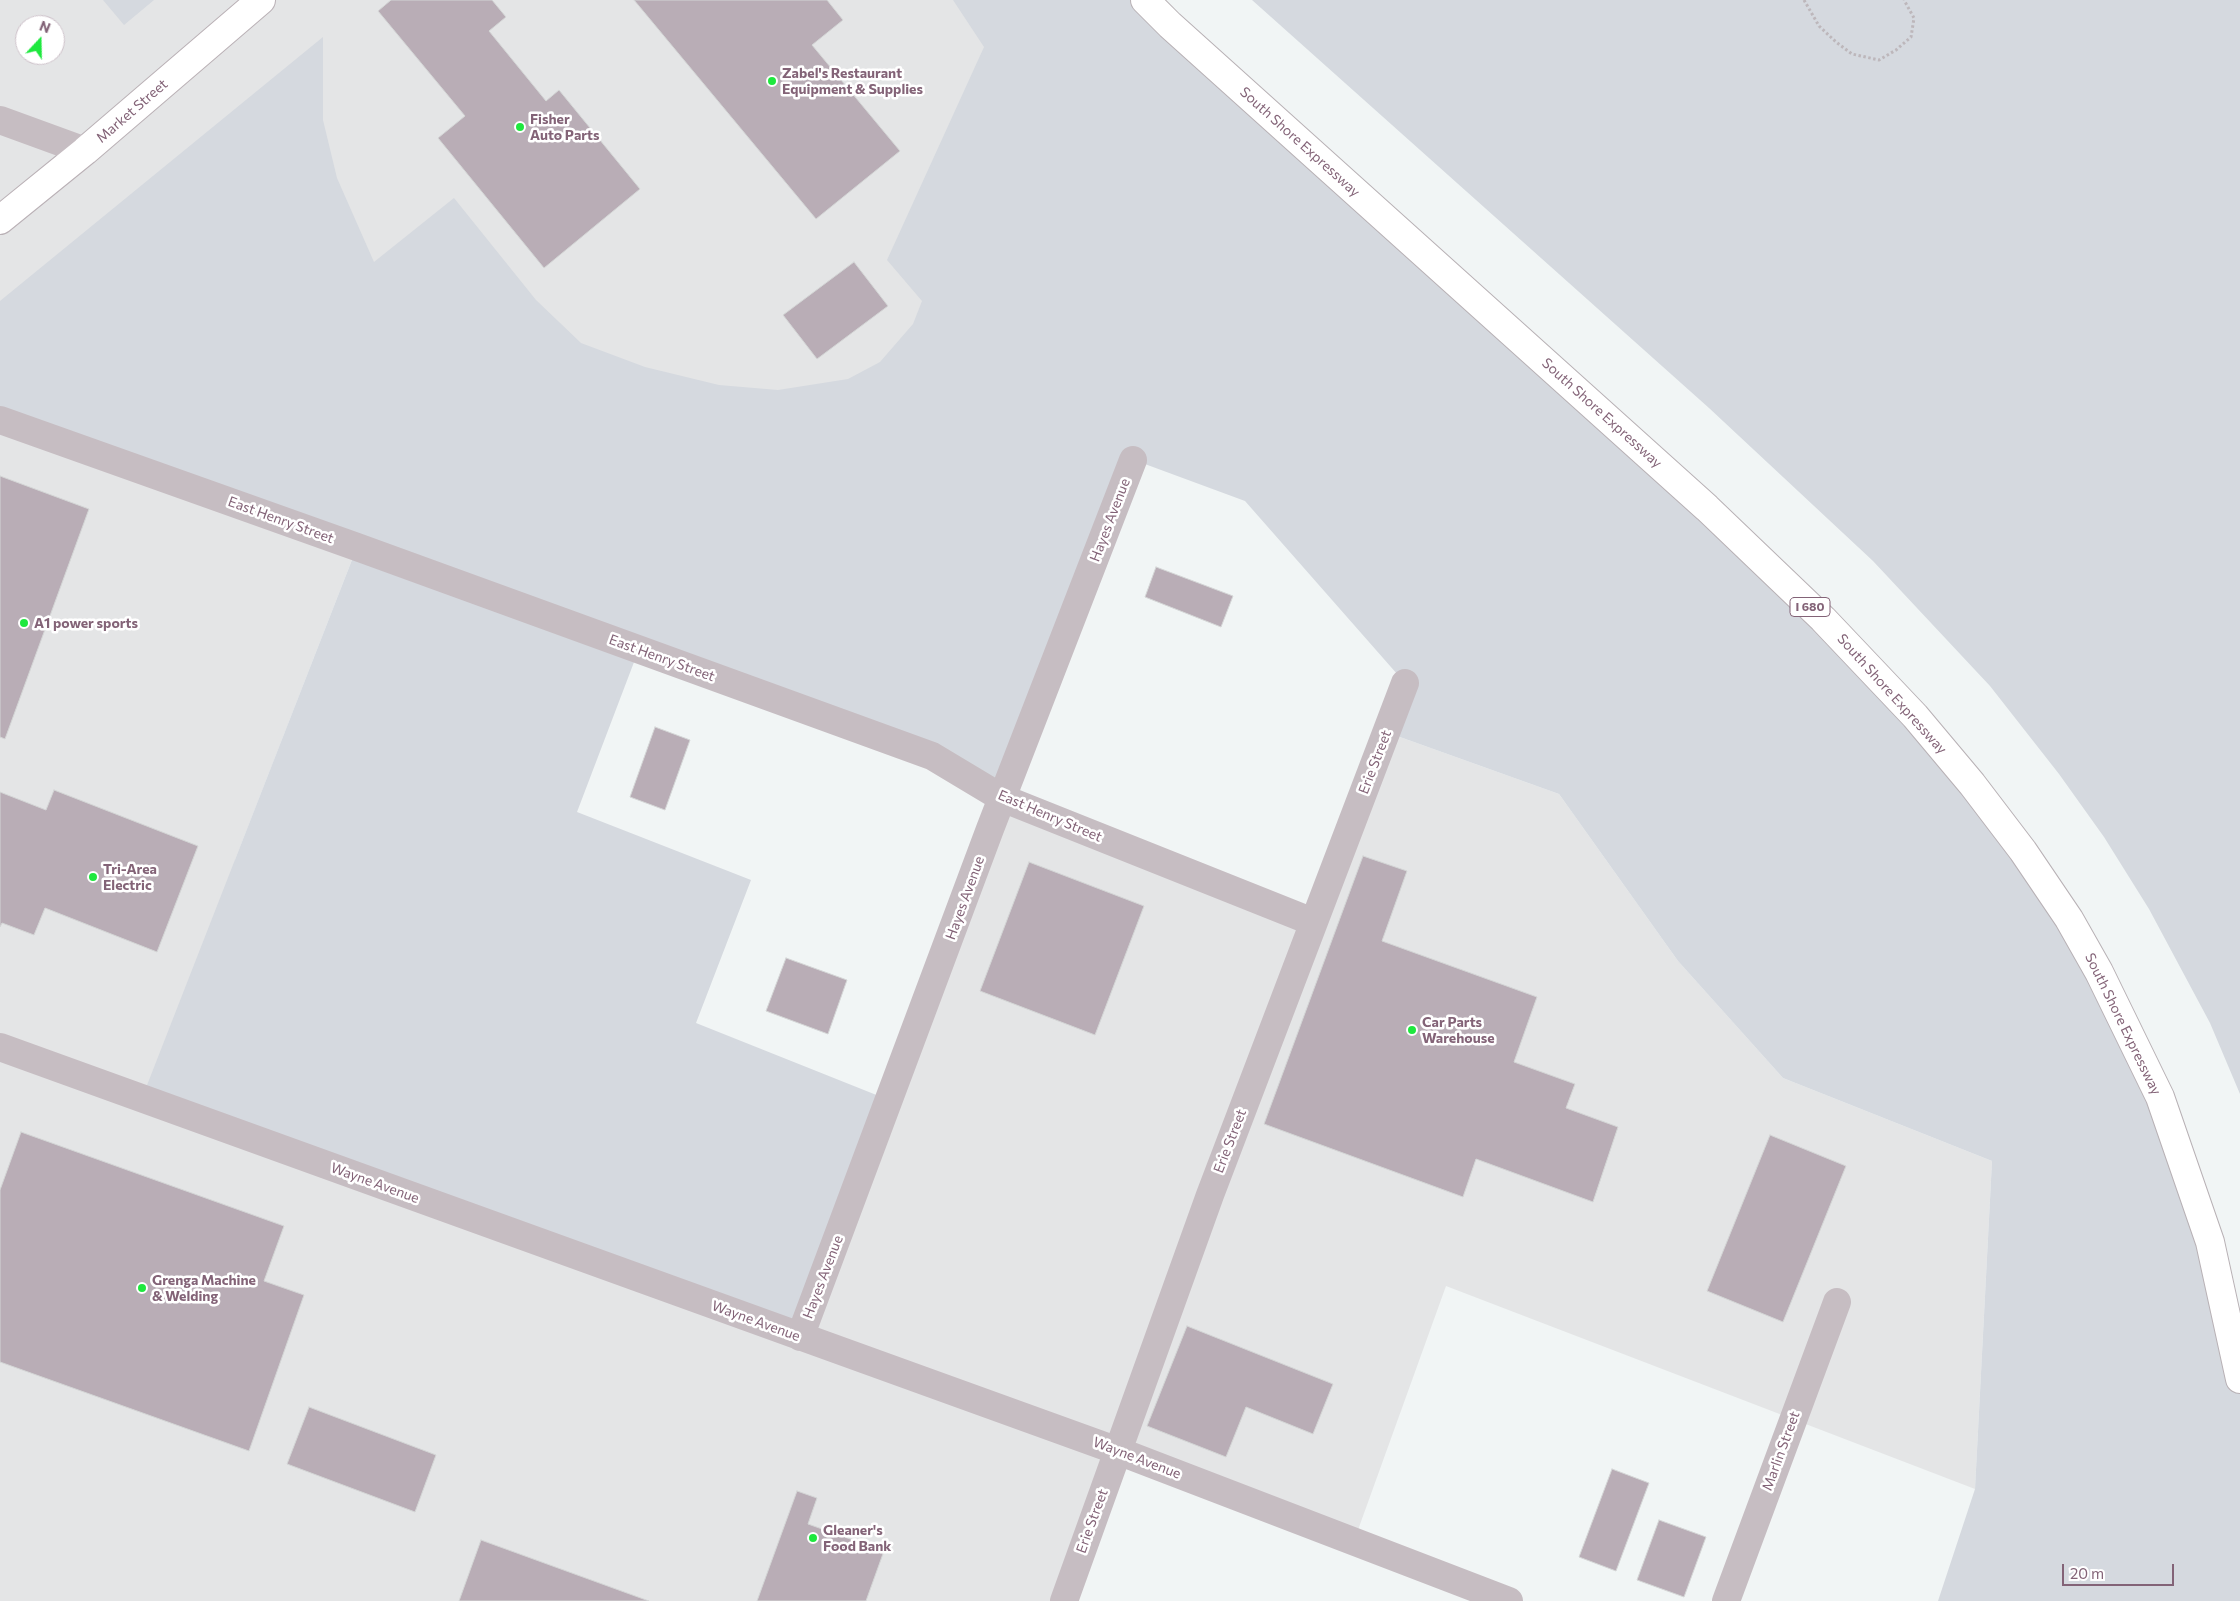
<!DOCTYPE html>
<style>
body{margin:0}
#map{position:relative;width:2240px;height:1601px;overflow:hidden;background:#f1f5f5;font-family:Commissioner,sans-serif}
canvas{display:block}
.north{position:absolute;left:15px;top:15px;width:50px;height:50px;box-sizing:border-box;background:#fff;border:1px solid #cdc1c9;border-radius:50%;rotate:21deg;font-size:14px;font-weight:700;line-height:20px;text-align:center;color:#836377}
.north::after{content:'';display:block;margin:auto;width:18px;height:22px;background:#1ee83e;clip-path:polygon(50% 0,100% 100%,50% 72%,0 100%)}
.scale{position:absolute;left:2062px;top:1564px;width:112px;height:22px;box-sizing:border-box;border:2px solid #836377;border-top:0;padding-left:6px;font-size:15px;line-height:18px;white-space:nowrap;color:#836377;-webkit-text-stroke:4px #fff;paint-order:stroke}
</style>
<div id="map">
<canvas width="2240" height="1601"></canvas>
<div class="north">N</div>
<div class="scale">20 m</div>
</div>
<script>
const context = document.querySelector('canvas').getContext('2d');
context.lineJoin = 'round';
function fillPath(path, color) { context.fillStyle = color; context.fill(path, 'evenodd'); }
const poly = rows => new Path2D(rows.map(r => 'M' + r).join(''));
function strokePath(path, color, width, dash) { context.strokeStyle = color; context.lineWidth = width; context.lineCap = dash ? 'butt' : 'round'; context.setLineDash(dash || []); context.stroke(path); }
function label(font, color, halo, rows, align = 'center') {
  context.font = font + ' Commissioner,sans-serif'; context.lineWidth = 5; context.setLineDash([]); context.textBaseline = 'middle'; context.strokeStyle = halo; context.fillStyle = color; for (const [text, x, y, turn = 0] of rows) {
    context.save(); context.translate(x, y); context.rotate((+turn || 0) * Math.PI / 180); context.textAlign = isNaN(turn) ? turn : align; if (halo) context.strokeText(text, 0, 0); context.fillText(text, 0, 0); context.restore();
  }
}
const built = poly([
 [0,0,959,0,1021,102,1024,344,357,547,235,860,800,1337,1002,798,1312,922,1386,732,1559,794,1678,961,1783,1078,1992,1161,1975,1489,1446,1286,1354,1541,1118,1451,1064,1601,0,1601],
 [25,25,55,25,55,55,25,55]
]);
const green = poly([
 [103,0,154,0,124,25],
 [953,0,1145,0,1707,508,1972,784,2160,1097,2240,1379,2240,1601,1938,1601,1975,1489,1992,1161,1783,1078,1678,961,1559,794,1386,732,1405,683,1245,501,1134,460,1002,798,639,649,577,812,751,880,696,1023,889,1100,800,1337,142,1098,357,547,0,420,0,301,323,37,323,120,337,178,374,262,454,198,536,300,581,343,645,367,719,385,778,390,848,379,880,362,913,324,922,301,887,260,984,47],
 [1252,0,2240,0,2240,1094,2210,1023,2149,909,2104,837,2059,774,1990,686,1873,561,1709,408]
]);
const building = poly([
 [391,0,492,0,506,17,489,31,546,101,559,90,640,189,544,268,438,138,465,116,378,11,391,0],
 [634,0,827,0,843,20,812,45,900,151,816,219,634,0],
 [854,262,888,306,817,359,783,315,854,262],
 [0,476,89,509,5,739,0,737,0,476],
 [1156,567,1233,596,1221,627,1145,597,1156,567],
 [655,727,690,740,665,810,630,797,655,727],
 [54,790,198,846,157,952,45,908,34,935,2,923,0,927,0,792,46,810,54,790],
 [1363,856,1407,871,1382,941,1537,997,1514,1062,1575,1084,1566,1108,1618,1127,1593,1202,1476,1159,1463,1197,1264,1124,1363,856],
 [1029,862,1144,906,1095,1035,980,991,1029,862],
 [786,958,847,980,828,1034,766,1011,786,958],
 [21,1132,284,1226,264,1281,304,1295,249,1451,0,1362,0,1190,21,1132],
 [1770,1135,1846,1166,1783,1322,1707,1291,1770,1135],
 [1187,1326,1333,1384,1313,1434,1246,1407,1226,1457,1147,1426,1187,1326],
 [309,1407,436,1455,415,1512,287,1464,309,1407],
 [1612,1469,1649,1483,1616,1571,1579,1557,1612,1469],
 [797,1491,817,1498,808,1524,884,1551,866,1601,757,1601,797,1491],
 [1659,1520,1706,1537,1684,1597,1637,1580,1659,1520],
 [481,1540,649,1601,459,1601,481,1540]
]);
const path = poly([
 [1804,0,1819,26,1836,42,1852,54,1879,60,1896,50,1911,37,1914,18,1904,0]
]);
const minor = poly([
 [0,120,85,151],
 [0,420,357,547,932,756,1002,798,1313,922],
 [0,1047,1118,1451,1509,1601],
 [800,1337,990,829,1133,460],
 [1064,1601,1210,1195,1405,683],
 [1726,1601,1837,1302]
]);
const primary = poly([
 [0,220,85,151,261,0]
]);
const motorway = poly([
 [1145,0,1170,25,1707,508,1823,619,1915,716,1972,784,2023,851,2069,919,2099,972,2160,1097,2210,1242,2240,1379]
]);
const markers = [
 [772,81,5,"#1ee83e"],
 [520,127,5,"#1ee83e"],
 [24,623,5,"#1ee83e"],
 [93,877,5,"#1ee83e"],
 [1412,1030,5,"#1ee83e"],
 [142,1288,5,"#1ee83e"],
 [813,1538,5,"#1ee83e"]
];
const shields = [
 [1810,607,40]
];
const shieldNames = [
 ["I 680",1810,607]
];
const poiNames = [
 ["Zabel's Restaurant",782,73],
 ["Equipment & Supplies",782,89],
 ["Fisher",530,119],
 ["Auto Parts",530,135],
 ["A1 power sports",34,623],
 ["Tri-Area",103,869],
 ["Electric",103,885],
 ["Car Parts",1422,1022],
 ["Warehouse",1422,1038],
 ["Grenga Machine",152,1280],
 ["& Welding",152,1296],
 ["Gleaner's",823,1530],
 ["Food Bank",823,1546]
];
const streetNames = [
 ["Market Street",132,111,-41],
 ["South Shore Expressway",1300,142,42],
 ["South Shore Expressway",1602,413,42],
 ["East Henry Street",281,520,20],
 ["Hayes Avenue",1110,520,-69],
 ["East Henry Street",662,658,20],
 ["South Shore Expressway",1892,694,48],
 ["Erie Street",1375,762,-69],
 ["East Henry Street",1050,816,23],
 ["Hayes Avenue",965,898,-70],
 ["South Shore Expressway",2123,1024,64],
 ["Erie Street",1230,1141,-69],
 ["Wayne Avenue",375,1183,20],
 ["Hayes Avenue",823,1277,-69],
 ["Wayne Avenue",756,1321,20],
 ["Marlin Street",1781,1451,-70],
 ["Wayne Avenue",1137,1458,21],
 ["Erie Street",1092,1521,-70]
];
fillPath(built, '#e4e5e6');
fillPath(green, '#d5d9df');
fillPath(building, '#b9adb6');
strokePath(building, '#d4d6d6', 1);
strokePath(primary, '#bab1b6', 30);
strokePath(motorway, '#b8b1b5', 30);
strokePath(path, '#bdb7bb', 3, [2.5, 2.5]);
strokePath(minor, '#c6bdc2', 28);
strokePath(primary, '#fff', 28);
strokePath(motorway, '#fff', 28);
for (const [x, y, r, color] of markers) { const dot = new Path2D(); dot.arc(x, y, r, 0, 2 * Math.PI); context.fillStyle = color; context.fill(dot); strokePath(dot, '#fff', 2); }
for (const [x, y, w] of shields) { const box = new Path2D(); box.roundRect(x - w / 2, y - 9.5, w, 19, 4); context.fillStyle = '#fff'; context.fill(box); strokePath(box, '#836377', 1); }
label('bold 12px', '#836377', null, shieldNames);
label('bold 14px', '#836377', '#fff', poiNames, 'left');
label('14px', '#836377', '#fff', streetNames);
</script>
